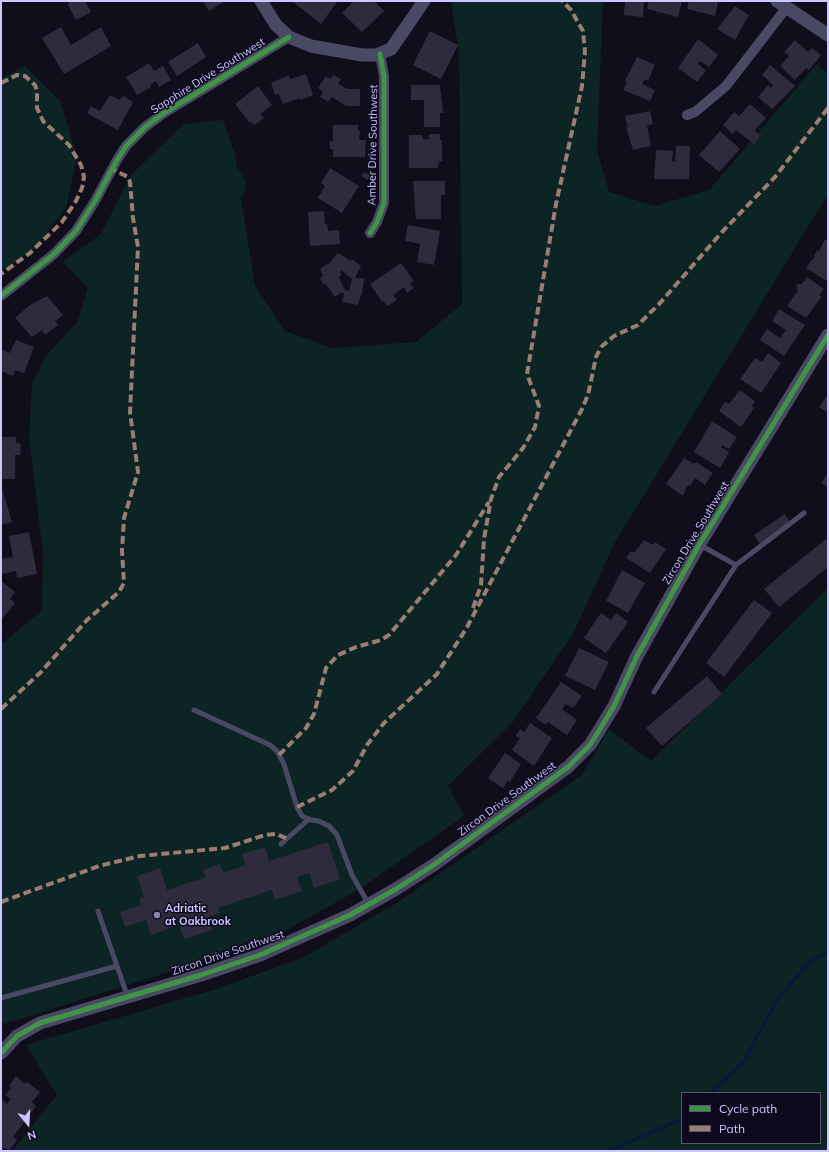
<!DOCTYPE html>
<style>
body{margin:0}
#map{position:relative;width:829px;height:1152px;overflow:hidden;background:#100e1a;font-family:Mulish,sans-serif}
canvas{display:block}
.frame{position:absolute;inset:0;border:2px solid #ccc7ff;pointer-events:none}
.legend{position:absolute;left:681px;top:1092px;width:140px;height:52px;box-sizing:border-box;background:#0d0a1e;border:1px solid #595678;margin:0;padding:5px 7px;list-style:none;font-size:12px;color:#ccc7ff}
.legend li{display:flex;align-items:center;gap:8px;height:20px}
.legend b{width:20px;border:1px solid #595678}
.north{position:absolute;left:8px;top:1104px;width:40px;height:40px;-webkit-text-stroke:3px #0d0a1e;paint-order:stroke;rotate:162deg;font-size:11px;font-weight:700;line-height:16px;text-align:center;color:#ccc7ff}
.north::after{content:'';display:block;margin:auto;width:14px;height:18px;background:#ccc7ff;clip-path:polygon(50% 0,100% 100%,50% 72%,0 100%)}
</style>
<div id="map">
<canvas width="829" height="1152"></canvas>
<div class="frame"></div>
<ul class="legend">
<li><b style="height:5px;background:#419447"></b>Cycle path</li>
<li><b style="height:5px;background:#9b7d72"></b>Path</li>
</ul>
<div class="north">N</div>
</div>
<script>
const context = document.querySelector('canvas').getContext('2d');
context.lineJoin = 'round';
function fillPath(path, color) { context.fillStyle = color; context.fill(path, 'evenodd'); }
const poly = rows => new Path2D(rows.map(r => 'M' + r).join(''));
function strokePath(path, color, width, dash) { context.strokeStyle = color; context.lineWidth = width; context.lineCap = dash ? 'butt' : 'round'; context.setLineDash(dash || []); context.stroke(path); }
function label(font, color, halo, rows, align = 'center') {
  context.font = font + ' Mulish,sans-serif'; context.lineWidth = 3; context.setLineDash([]); context.textBaseline = 'middle'; context.strokeStyle = halo; context.fillStyle = color; for (const [text, x, y, turn = 0] of rows) {
    context.save(); context.translate(x, y); context.rotate((+turn || 0) * Math.PI / 180); context.textAlign = isNaN(turn) ? turn : align; if (halo) context.strokeText(text, 0, 0); context.fillText(text, 0, 0); context.restore();
  }
}
const green = poly([
 [454,1,603,1,597,150,609,192,655,206,709,190,817,64,828,74,828,194,614,544,574,632,512,723,448,786,464,816,358,890,267,941,4,1024,1,1022,1,644,42,611,43,552,29,437,32,383,46,356,77,322,88,288,63,262,101,234,131,175,184,124,223,120,235,155,237,167,243,175,246,183,245,190,241,198,255,286,285,331,332,348,416,342,462,304,459,50,451,4],
 [25,66,60,101,77,156,66,208,34,249,1,271,1,79],
 [828,588,828,1151,12,1151,57,1095,26,1045,213,990,302,958,400,901,582,775,609,729,651,761],
 [682,1093,820,1093,820,1143,682,1143]
]);
const stream = poly([
 [711,1093,744,1061,777,1000,810,961,828,952],
 [609,1151,682,1119]
]);
const building = poly([
 [70,1,85,1,91,12,76,20,68,5],
 [203,1,225,1,209,11],
 [292,1,335,1,337,2,321,24],
 [354,1,374,1,384,11,362,32,342,13],
 [625,1,644,1,643,17,624,15],
 [649,1,682,1,678,17,647,9],
 [689,1,718,1,715,16,687,9],
 [735,6,749,15,735,40,717,29],
 [61,27,71,45,101,27,111,46,64,74,42,38],
 [430,31,458,45,441,79,413,65],
 [698,39,718,55,709,67,700,61,698,64,706,71,697,82,678,68],
 [795,40,808,52,812,48,821,55,809,70,806,68,795,80,780,66,789,56,784,52],
 [198,43,206,57,177,76,168,62],
 [637,57,655,65,648,81,645,79,642,84,655,90,650,101,623,90,627,82,625,81],
 [149,63,154,71,163,66,171,80,159,87,156,81,150,85,151,87,137,95,126,77],
 [770,65,795,86,772,109,758,97,768,85,771,88,773,85,762,75],
 [306,74,313,95,301,100,300,98,283,104,279,94,275,95,271,83,289,75,290,79],
 [333,75,341,79,338,84,348,89,360,89,360,106,346,106,332,97,328,102,320,97,323,92,318,88,326,76,331,79],
 [411,85,440,85,443,113,440,113,440,127,424,127,424,100,411,100],
 [258,86,272,105,260,114,264,118,254,125,251,122,250,123,235,104],
 [110,95,120,100,123,96,133,102,118,130,87,113,91,106,100,111],
 [750,104,766,118,755,130,760,136,754,144,736,130,733,134,723,125,734,112,739,116],
 [650,111,653,124,647,126,651,146,633,150,626,127,628,127,625,116],
 [333,125,358,125,358,131,360,131,359,140,366,140,365,157,333,157,333,149,330,149,330,141,333,141],
 [720,131,740,149,719,172,699,155],
 [429,134,440,134,440,140,442,140,442,161,439,161,438,168,409,168,409,135,422,135,423,139,429,139],
 [676,146,690,146,689,179,654,179,656,150,673,151,672,161,675,162],
 [330,168,359,186,342,213,318,198,325,186,321,183],
 [364,172,371,175,368,180,361,176],
 [413,181,445,181,445,195,441,195,441,219,416,219],
 [324,211,325,224,327,224,328,231,339,230,340,244,310,246,308,212],
 [408,225,440,231,434,265,417,262,420,244,405,241],
 [825,239,828,241,827,281,806,268,812,259,813,260,815,257,814,256,817,250,819,251],
 [338,253,351,261,352,259,361,266,355,278,364,278,362,295,361,294,358,305,342,302,344,294,342,292,335,297,326,284,324,285,320,278,323,276,320,269,327,264,328,265],
 [341,270,352,279,349,291,345,290,339,278,342,274,340,273],
 [401,263,414,281,410,283,414,288,407,293,404,287,393,295,397,300,387,306,384,301,382,302,370,284],
 [807,277,824,289,819,295,822,296,806,318,787,306,798,290,796,287,798,284,802,284],
 [47,296,63,315,55,321,58,325,45,335,42,330,32,337,15,318,30,305],
 [779,309,805,325,784,356,760,340,767,329,780,338,786,330,772,321],
 [16,340,34,347,24,373,15,370,13,376,1,371,1,349,10,353],
 [768,353,781,363,761,393,740,379,755,358,762,362],
 [740,390,755,401,752,406,754,408,741,427,719,411,725,402,729,404],
 [828,394,828,413,819,407],
 [712,421,737,437,729,449,722,445,721,447,729,452,720,468,694,452],
 [1,437,16,437,16,443,21,444,20,455,15,455,15,479,1,479],
 [684,458,694,464,696,462,713,473,705,485,695,478,691,485,687,486,683,496,666,484],
 [828,473,828,487,821,483],
 [2,488,12,522,1,525,1,489],
 [785,514,790,522,760,544,754,535],
 [29,532,37,574,17,578,16,571,1,574,1,559,13,557,9,536],
 [826,539,828,541,828,567,779,607,764,589],
 [644,540,653,545,655,542,666,549,650,573,626,558,631,551,634,553],
 [622,570,645,583,628,613,606,601],
 [1,581,15,592,10,599,15,603,1,620],
 [754,600,772,613,724,677,706,663],
 [601,613,611,620,616,613,628,622,606,653,584,638],
 [579,648,609,662,595,690,565,676],
 [707,676,722,694,662,746,646,728],
 [561,682,582,696,573,708,566,704,562,709,577,720,567,735,548,722,546,725,536,718],
 [530,723,552,738,534,766,512,750,520,738,516,736,520,729,524,732],
 [505,753,521,764,510,782,508,780,503,788,488,778],
 [328,842,340,879,314,888,309,873,297,877,302,891,275,900,272,890,218,908,220,913,208,917,212,930,184,939,178,921,172,924,173,927,151,935,146,920,125,927,120,912,141,905,139,899,144,897,137,876,160,868,167,890,206,877,203,870,220,864,223,873,246,865,242,854,265,847,269,861],
 [16,1076,25,1084,27,1082,40,1092,32,1102,36,1106,13,1137,17,1140,9,1151,4,1148,1,1151,1,1102,3,1100,7,1104,11,1099,5,1095,11,1088,9,1086]
]);
const service = poly([
 [700,545,736,565],
 [654,692,736,565,804,513],
 [194,710,270,745,277,751,284,764,297,807,302,816,311,820,319,821,329,826,337,835,352,875,368,903],
 [281,844,309,819],
 [98,911,117,966],
 [1,998,117,966,127,995]
]);
const minor = poly([
 [687,115,695,112,726,86,787,7],
 [370,233,377,222,384,203,384,76,380,54],
 [1,296,54,254,76,231,95,201,117,160,126,146,145,127,164,113,289,37]
]);
const tertiary = poly([
 [261,1,276,25,289,37,311,46,362,55,376,55,391,49,424,1],
 [777,1,828,35],
 [1,1053,17,1036,40,1023,201,975,260,955,350,915,396,889,435,864,568,767,590,745,600,729,614,706,636,658,699,545,828,335]
]);
const quiet = poly([
 [1,83,17,75,25,76,35,85,37,91,37,108,43,121,69,145,81,165,84,177,82,188,76,201,62,222,30,253,1,274],
 [473,608,481,585,484,539,491,499,499,477,523,448,535,427,539,406,527,374,556,204,582,86,585,52,583,31,571,10,562,1],
 [1,709,41,672,87,620,119,592,124,583,122,551,124,518,138,472,130,412,138,247,133,218,130,182,128,177,112,169],
 [279,755,306,728,314,714,326,668,338,655,356,647,381,640,389,635,456,555,489,502],
 [297,807,332,790,353,771,367,745,384,723,437,674,466,629,582,409,588,395,596,357,601,347,614,336,638,325,660,303,722,232,775,177,828,108],
 [1,902,99,866,140,856,225,848,265,835,276,834,288,839]
]);
const cycleway = poly([
 [370,233,377,222,384,203,384,76,380,54],
 [1,296,54,254,76,231,95,201,117,160,126,146,145,127,164,113,289,37],
 [1,1053,17,1036,40,1023,201,975,260,955,350,915,396,889,435,864,568,767,590,745,600,729,614,706,636,658,699,545,828,335]
]);
const markers = [
 [157,915,4,"#8a86af"]
];
const streetNames = [
 ["Sapphire Drive Southwest",208,76,-32],
 ["Amber Drive Southwest",373,145,-89],
 ["Zircon Drive Southwest",696,533,-59],
 ["Zircon Drive Southwest",507,799,-36],
 ["Zircon Drive Southwest",228,953,-19]
];
const poiNames = [
 ["Adriatic",165,909],
 ["at Oakbrook",165,922]
];
fillPath(green, '#0d2424');
strokePath(stream, '#061939', 3.5);
fillPath(building, '#2e2b3d');
strokePath(service, '#494963', 5);
strokePath(minor, '#494963', 10);
strokePath(tertiary, '#494963', 13);
strokePath(quiet, '#9b7d72', 4, [8, 4]);
strokePath(cycleway, '#419447', 5);
for (const [x, y, r, color] of markers) { const dot = new Path2D(); dot.arc(x, y, r, 0, 2 * Math.PI); context.fillStyle = color; context.fill(dot); strokePath(dot, '#0d0a1e', 1.5); }
label('11px', '#ccc7ff', '#0d0a1e', streetNames);
label('bold 11px', '#ccc7ff', '#0d0a1e', poiNames, 'left');
</script>
